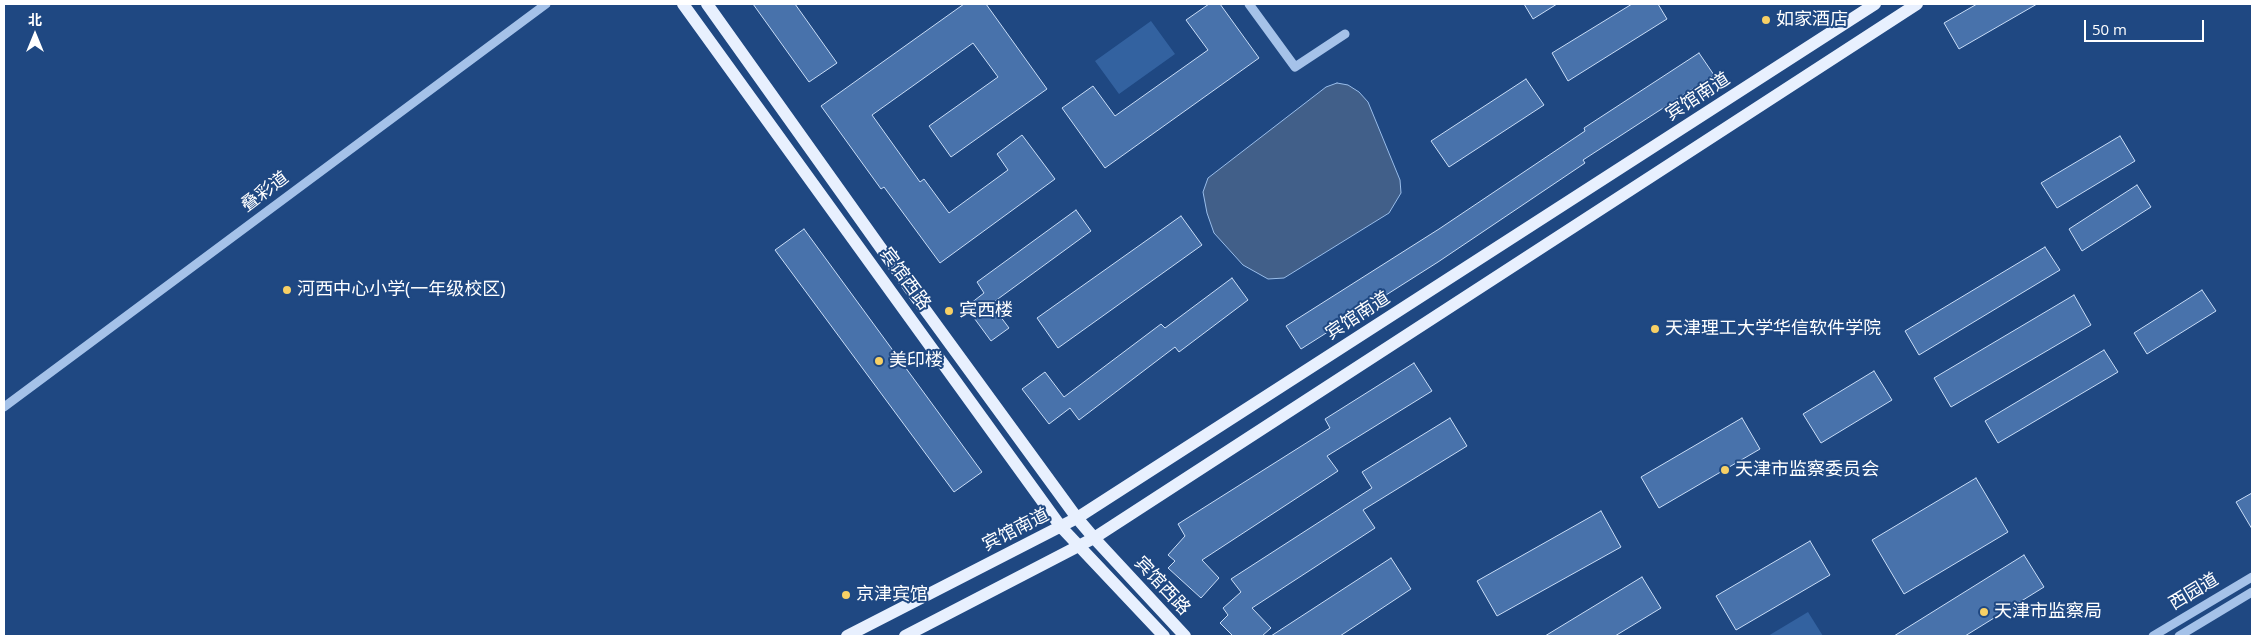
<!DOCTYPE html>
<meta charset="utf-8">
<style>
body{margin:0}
#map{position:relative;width:2256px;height:640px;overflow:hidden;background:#1f4882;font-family:"Open Sans","Noto Sans SC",sans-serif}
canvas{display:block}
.frame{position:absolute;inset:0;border:5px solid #fff;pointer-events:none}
.north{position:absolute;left:10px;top:10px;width:50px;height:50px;-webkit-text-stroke:4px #1f4882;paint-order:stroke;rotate:0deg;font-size:14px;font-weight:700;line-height:20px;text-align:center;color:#fff}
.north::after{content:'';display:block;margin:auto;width:18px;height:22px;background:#fff;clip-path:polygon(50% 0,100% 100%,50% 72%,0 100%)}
.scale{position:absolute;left:2084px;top:20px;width:120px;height:22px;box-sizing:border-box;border:2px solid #fff;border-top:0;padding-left:6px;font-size:15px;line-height:18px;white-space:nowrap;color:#fff;-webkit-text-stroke:4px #1f4882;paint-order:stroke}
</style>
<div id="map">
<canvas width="2256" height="640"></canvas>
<div class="frame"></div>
<div class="north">北</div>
<div class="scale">50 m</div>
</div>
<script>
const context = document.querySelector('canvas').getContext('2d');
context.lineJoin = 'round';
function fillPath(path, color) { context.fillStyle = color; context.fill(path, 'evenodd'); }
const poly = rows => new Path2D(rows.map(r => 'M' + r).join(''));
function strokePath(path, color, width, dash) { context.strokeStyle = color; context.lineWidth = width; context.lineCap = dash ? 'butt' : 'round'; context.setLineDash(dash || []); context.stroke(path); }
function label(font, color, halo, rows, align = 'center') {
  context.font = font + ' "Open Sans","Noto Sans SC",sans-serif'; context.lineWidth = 4; context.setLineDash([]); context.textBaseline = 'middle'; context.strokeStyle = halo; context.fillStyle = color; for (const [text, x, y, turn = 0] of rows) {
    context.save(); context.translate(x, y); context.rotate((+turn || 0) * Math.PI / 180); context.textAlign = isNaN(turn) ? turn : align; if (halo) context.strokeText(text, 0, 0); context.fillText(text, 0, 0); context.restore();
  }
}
const green = poly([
 [1151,21,1175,54,1119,94,1095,61],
 [1808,612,1823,636,1768,636]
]);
const water = poly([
 [1337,83,1348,85,1359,92,1368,102,1400,180,1401,193,1389,213,1284,278,1268,279,1243,265,1214,233,1207,213,1203,192,1208,178,1326,87,1337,83]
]);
const building = poly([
 [753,4,795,4,837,63,809,82,753,4],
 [964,4,986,4,1047,89,951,157,929,126,998,77,973,43,872,115,920,182,924,179,949,213,1008,170,997,154,1022,135,1055,179,940,263,884,187,881,189,821,106,964,4],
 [1209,4,1220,4,1259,58,1105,168,1062,108,1093,86,1115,116,1208,50,1186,20,1209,4],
 [1524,4,1557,4,1533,19,1524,4],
 [1632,4,1658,4,1667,19,1568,81,1552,53,1632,4],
 [1977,4,2037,4,1959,49,1944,23,1977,4],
 [1699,53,1714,75,1583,160,1585,163,1438,262,1301,349,1286,326,1439,229,1585,131,1584,128,1699,53],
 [1526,79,1544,105,1449,167,1431,141,1526,79],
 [2120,136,2135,161,2057,208,2041,183,2120,136],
 [2137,185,2151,207,2082,251,2069,229,2137,185],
 [1076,210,1091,231,991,304,1009,328,991,341,966,307,984,293,977,282,1076,210],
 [1181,216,1202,245,1058,348,1037,318,1181,216],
 [804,229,982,472,954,492,775,250,804,229],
 [2045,247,2060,270,1919,355,1905,331,2045,247],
 [1232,278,1248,300,1179,352,1175,347,1079,420,1070,408,1049,424,1022,389,1045,372,1064,397,1161,324,1165,328,1232,278],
 [2202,290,2216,311,2147,354,2134,333,2202,290],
 [2074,295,2091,325,1951,407,1934,378,2074,295],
 [2104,350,2118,372,1998,443,1985,421,2104,350],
 [1414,363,1432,391,1327,456,1338,471,1202,560,1219,578,1201,598,1168,568,1175,561,1168,555,1185,536,1178,524,1330,428,1325,419,1414,363],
 [1874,371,1892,400,1821,443,1803,414,1874,371],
 [1450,418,1467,446,1363,510,1375,528,1252,608,1271,628,1262,636,1233,636,1220,623,1228,615,1223,608,1241,592,1231,579,1372,488,1362,472,1450,418],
 [1742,418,1760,449,1659,508,1641,477,1742,418],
 [1976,478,2008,532,1904,594,1872,540,1976,478],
 [2252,493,2252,529,2236,502,2252,493],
 [1601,511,1621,547,1497,616,1477,581,1601,511],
 [1810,541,1830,575,1736,630,1716,596,1810,541],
 [2024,555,2044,587,1965,636,1894,636,2024,555],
 [1391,558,1411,589,1340,636,1271,636,1391,558],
 [1642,577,1661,608,1615,636,1545,636,1642,577]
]);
const minor = poly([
 [1249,4,1295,67,1345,34],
 [4,407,546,4],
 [2153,636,2252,577],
 [2179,636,2252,592]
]);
const major = poly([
 [683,4,1061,527,1164,636],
 [707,4,910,289,1077,518,1094,538,1185,636],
 [847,636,1077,518,1875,4],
 [905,636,1094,538,1917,4]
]);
const markers = [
 [1766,20,5,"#f7d065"],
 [287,290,5,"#f7d065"],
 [949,311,5,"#f7d065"],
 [1655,329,5,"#f7d065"],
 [879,361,5,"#f7d065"],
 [1725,470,5,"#f7d065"],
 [846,595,5,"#f7d065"],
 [1984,612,5,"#f7d065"]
];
const poiNames = [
 ["如家酒店",1776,20],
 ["河西中心小学(一年级校区)",297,290],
 ["宾西楼",959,311],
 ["天津理工大学华信软件学院",1665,329],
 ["美印楼",889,361],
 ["天津市监察委员会",1735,470],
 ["京津宾馆",856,595],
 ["天津市监察局",1994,612]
];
const streetNames = [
 ["宾馆南道",1698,97,-33],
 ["叠彩道",265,192,-37],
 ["宾馆西路",905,279,54],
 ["宾馆南道",1358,316,-33],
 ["宾馆南道",1016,530,-27],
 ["宾馆西路",1162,586,47],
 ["西园道",2194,592,-31]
];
fillPath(green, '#3362a0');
fillPath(water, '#415f89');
strokePath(water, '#99bdea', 1);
fillPath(building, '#4872ab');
strokePath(building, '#c9ddf7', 1);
strokePath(minor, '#a5c2e9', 9);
strokePath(major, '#e8f0fe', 12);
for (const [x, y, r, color] of markers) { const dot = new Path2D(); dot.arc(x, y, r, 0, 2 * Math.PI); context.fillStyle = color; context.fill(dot); strokePath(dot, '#1f4882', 2); }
label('18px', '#fff', '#1f4882', poiNames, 'left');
label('18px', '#fff', '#1f4882', streetNames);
</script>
